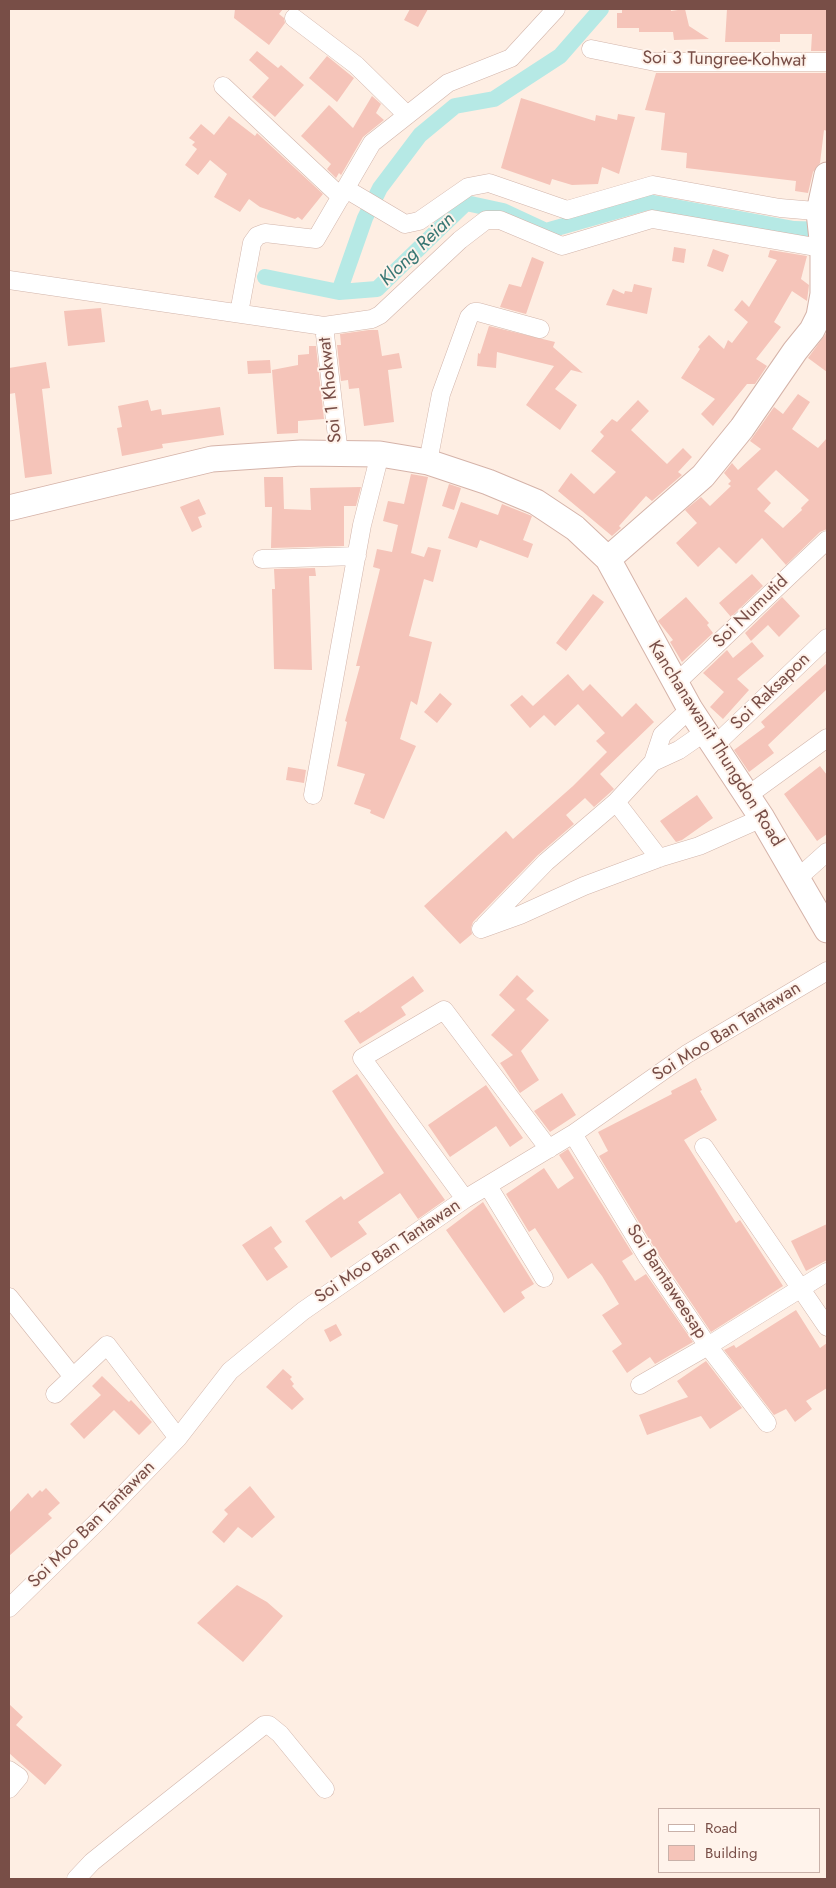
<!DOCTYPE html>
<style>
body{margin:0}
#map{position:relative;width:836px;height:1888px;overflow:hidden;background:#feeee3;font-family:Jost,sans-serif}
canvas{display:block}
.frame{position:absolute;inset:0;border:10px solid #784e47;pointer-events:none}
.legend{position:absolute;left:658px;top:1808px;width:162px;height:65px;box-sizing:border-box;background:#fff3eb;border:1px solid #c9b1a9;margin:0;padding:6px 9px;list-style:none;font-size:15px;color:#784e47}
.legend li{display:flex;align-items:center;gap:10px;height:25px}
.legend b{width:25px;border:1px solid #c9b1a9}
</style>
<div id="map">
<canvas width="836" height="1888"></canvas>
<div class="frame"></div>
<ul class="legend">
<li><b style="height:6px;background:#fff"></b>Road</li>
<li><b style="height:14px;background:#f5c4b9"></b>Building</li>
</ul>
</div>
<script>
const context = document.querySelector('canvas').getContext('2d');
context.lineJoin = 'round';
const poly = rows => new Path2D(rows.map(r => 'M' + r).join(''));
function strokePath(path, color, width, dash) { context.strokeStyle = color; context.lineWidth = width; context.lineCap = dash ? 'butt' : 'round'; context.setLineDash(dash || []); context.stroke(path); }
function fillPath(path, color) { context.fillStyle = color; context.fill(path, 'evenodd'); }
function label(font, color, halo, rows, align = 'center') {
  context.font = font + ' Jost,sans-serif'; context.lineWidth = 4; context.setLineDash([]); context.textBaseline = 'middle'; context.strokeStyle = halo; context.fillStyle = color; for (const [text, x, y, turn = 0] of rows) {
    context.save(); context.translate(x, y); context.rotate((+turn || 0) * Math.PI / 180); context.textAlign = isNaN(turn) ? turn : align; if (halo) context.strokeText(text, 0, 0); context.fillText(text, 0, 0); context.restore();
  }
}
const canal = poly([
 [265,277,339,292,377,289,466,203,503,211,546,231,648,202,794,229,827,230],
 [339,292,365,218,380,188,420,135,455,106,494,99,560,56,601,9]
]);
const building = poly([
 [235,9,283,9,279,14,284,18,285,23,269,45,234,18],
 [410,9,428,9,418,27,404,20],
 [622,9,671,9,671,11,685,9,689,26,709,39,674,40,673,32,639,32,639,28,617,28,617,13,622,13],
 [727,9,827,9,827,51,811,51,812,34,780,34,780,42,725,42],
 [257,51,278,68,281,65,304,85,275,117,252,97,269,78,249,60],
 [327,56,354,78,337,102,309,78],
 [656,73,827,73,827,131,824,130,820,163,813,172,808,193,795,191,796,181,686,168,687,153,661,150,665,113,645,110],
 [372,96,381,104,376,113,384,120,363,137,341,175,339,173,336,178,327,169,331,164,301,136,329,105,353,128],
 [521,98,595,121,596,115,617,120,618,114,635,117,619,174,602,167,598,184,572,185,552,179,550,185,501,168],
 [229,116,255,136,257,133,323,194,302,220,298,217,295,219,260,207,249,199,240,212,214,197,227,174,210,160,198,175,185,165,197,149,192,145,195,142,189,138,201,124,214,135],
 [674,247,686,249,684,263,672,261],
 [713,249,729,255,723,272,707,266],
 [770,250,807,256,801,279,809,285,807,301,792,291,774,322,781,327,756,359,767,366,755,384,747,384,713,426,701,414,715,399,681,378,700,349,698,347,709,335,724,349,728,340,732,343,748,322,734,310,742,300,749,307,777,260,768,257],
 [532,257,544,262,526,314,500,307,509,284,521,287],
 [634,284,652,288,647,314,606,305,613,289,624,294,625,291,632,292],
 [101,308,105,342,68,346,64,311],
 [489,326,555,342,553,347,583,373,571,370,555,389,577,405,560,430,526,405,554,366,497,352,496,368,477,366,478,353,480,354],
 [369,330,378,330,382,356,399,353,402,368,388,370,394,422,364,426,359,388,349,389,348,380,341,381,337,345,341,345,340,334],
 [827,332,827,372,808,358],
 [309,346,316,346,324,419,298,421,298,433,277,434,272,370,298,365,298,355,309,354],
 [270,360,271,373,248,374,247,361],
 [46,362,50,388,42,389,52,474,25,478,15,393,9,394,9,368],
 [798,394,810,402,792,429,818,448,827,438,827,529,820,532,786,565,762,538,736,564,719,547,698,567,676,543,697,523,685,510,701,497,710,506,731,486,728,484,731,481,724,473,732,463,738,470,761,449,750,441,774,407,783,414],
 [776,470,809,500,801,508,802,510,783,528,764,511,771,503,757,489],
 [148,400,151,411,161,409,162,415,220,407,224,435,162,444,163,448,122,456,117,428,122,427,118,406],
 [638,400,649,411,631,430,667,464,683,448,692,457,678,472,682,475,652,501,646,496,619,526,621,528,612,536,558,491,571,473,594,494,616,472,591,451,604,436,600,432,612,419,617,422],
 [411,474,428,477,411,553,424,557,428,547,441,550,433,582,424,579,409,636,432,642,417,705,411,701,400,739,416,746,384,819,370,813,371,810,354,804,365,774,337,766,347,722,345,721,360,666,356,666,380,569,373,567,377,549,392,552,398,525,383,521,388,501,404,504],
 [264,477,283,477,284,509,311,510,310,488,361,487,356,506,344,506,344,546,271,548,272,507,265,507],
 [449,484,461,488,454,510,442,506],
 [199,499,206,514,198,517,202,527,192,532,180,507],
 [461,502,498,515,502,504,532,516,523,540,533,544,528,558,480,540,477,548,448,538],
 [315,568,316,576,309,576,312,670,274,669,272,589,275,589,274,569],
 [752,574,763,586,731,617,719,603],
 [593,594,604,602,566,651,556,643],
 [686,597,709,623,707,625,713,633,682,662,670,642,673,640,658,621],
 [782,597,800,616,779,637,768,625,751,641,745,633],
 [752,642,764,656,737,679,749,690,723,719,710,707,724,692,703,673,727,650,733,658],
 [827,663,827,689,768,745,774,753,749,772,734,750,765,727,761,722],
 [568,674,583,691,590,684,622,717,636,703,654,722,600,774,614,789,594,807,585,798,566,815,574,824,538,855,473,922,471,928,472,934,460,944,424,906,506,831,513,839,573,786,607,752,596,741,605,733,578,704,555,726,544,715,530,728,510,705,522,695,533,706],
 [440,693,452,704,437,723,424,712],
 [820,766,827,775,827,834,817,841,784,794],
 [288,767,306,770,304,783,286,780],
 [697,795,713,818,682,840,676,842,660,821],
 [517,975,534,991,526,999,549,1020,521,1051,539,1080,520,1093,500,1063,513,1055,491,1035,515,1010,499,995],
 [413,976,424,991,401,1007,406,1015,360,1044,344,1021,359,1011,360,1013],
 [357,1074,394,1129,445,1200,418,1219,400,1193,358,1222,367,1234,331,1258,305,1221,341,1196,344,1200,384,1173,332,1091],
 [696,1078,702,1090,700,1091,717,1120,684,1140,736,1223,740,1220,783,1286,711,1332,657,1252,599,1156,608,1151,598,1132,672,1094,671,1091],
 [486,1085,523,1138,510,1147,496,1126,450,1157,428,1125],
 [562,1093,576,1115,550,1132,534,1111],
 [568,1149,633,1254,622,1261,635,1281,646,1274,693,1342,655,1364,650,1357,627,1373,612,1351,622,1344,602,1315,619,1304,602,1276,592,1263,568,1279,535,1228,529,1232,506,1194,544,1168,558,1189,574,1178,559,1155],
 [483,1202,534,1284,521,1292,525,1298,504,1313,446,1230],
 [827,1224,827,1260,806,1271,791,1241],
 [271,1226,282,1242,274,1248,288,1267,267,1281,242,1245],
 [796,1310,820,1348,827,1343,827,1388,806,1401,812,1409,795,1422,786,1409,774,1415,724,1350,734,1345,736,1348],
 [336,1324,342,1335,330,1342,324,1330],
 [706,1361,742,1408,710,1429,701,1416,647,1435,639,1415,688,1397,677,1381],
 [283,1369,292,1377,290,1379,294,1384,292,1386,304,1399,292,1410,266,1387],
 [102,1376,129,1402,131,1400,152,1422,139,1435,114,1410,84,1439,70,1424,101,1395,92,1386],
 [250,1486,275,1517,252,1538,238,1527,224,1543,212,1532,228,1514,224,1510],
 [46,1488,60,1503,48,1514,52,1518,9,1556,9,1513,28,1493,32,1498,40,1490,42,1492],
 [237,1585,267,1602,283,1616,243,1662,197,1623],
 [9,1704,23,1717,16,1725,62,1765,45,1785,9,1753]
]);
const street = poly([
 [294,18,356,65,406,114],
 [591,49,655,62,827,62],
 [223,86,341,197],
 [346,189,405,224,419,221,468,187,489,183,567,210,653,185,780,208,827,212],
 [9,280,324,326,372,319,380,315,460,240,486,220,500,220,562,246,652,219,827,249],
 [239,313,252,243,257,236,265,233,316,239,372,143,448,83,511,58,556,9],
 [324,326,339,454],
 [428,462,441,394,469,317,474,312,478,312,540,329],
 [262,559,357,556],
 [675,684,827,540],
 [714,746,827,638],
 [653,762,662,735,690,709],
 [313,795,362,525,380,454],
 [747,796,827,738],
 [659,858,616,802,653,762,679,750,705,732],
 [798,878,827,852],
 [485,925,546,862,616,802],
 [481,929,520,915,584,886,659,858,699,846,762,818],
 [573,1134,648,1258,708,1346,767,1423],
 [704,1147,827,1327],
 [488,1186,544,1278],
 [465,1199,362,1058,444,1010,549,1149],
 [9,1297,73,1377],
 [640,1385,708,1346,827,1272],
 [55,1394,107,1345,178,1438],
 [9,1608,100,1519,178,1438,230,1371,303,1311,465,1199,573,1134,687,1054,827,971],
 [9,1770,19,1777,9,1789],
 [76,1879,92,1862,128,1833,264,1725,269,1725,280,1734,325,1789]
]);
const secondary = poly([
 [9,508,212,459,301,453,380,454,428,462,488,482,536,502,575,528,608,559,690,709,762,818,827,930],
 [608,559,703,476,742,428,795,351,812,330,819,316,823,294,823,249,819,212,827,175]
]);
const streetNames = [
 ["Soi 3 Tungree-Kohwat",724,60,1],
 ["Soi 1 Khokwat",331,390,-96],
 ["Soi Numutid",751,612,-44],
 ["Soi Raksapon",771,692,-44],
 ["Kanchanawanit Thungdon Road",715,744,58],
 ["Soi Moo Ban Tantawan",727,1032,-32],
 ["Soi Moo Ban Tantawan",388,1252,-34],
 ["Soi Bamtaweesap",666,1282,57],
 ["Soi Moo Ban Tantawan",92,1525,-45]
];
const waterNames = [
 ["Klong Reian",418,250,-44]
];
strokePath(canal, '#b6e9e5', 16);
fillPath(building, '#f5c4b9');
strokePath(street, '#d2b5ab', 19);
strokePath(secondary, '#d5b3a9', 27);
strokePath(street, '#fff', 18);
strokePath(secondary, '#fff', 25);
label('18px', '#784e47', '#fff3eb', streetNames);
label('italic 19px', '#387673', '#fff3eb', waterNames);
</script>
